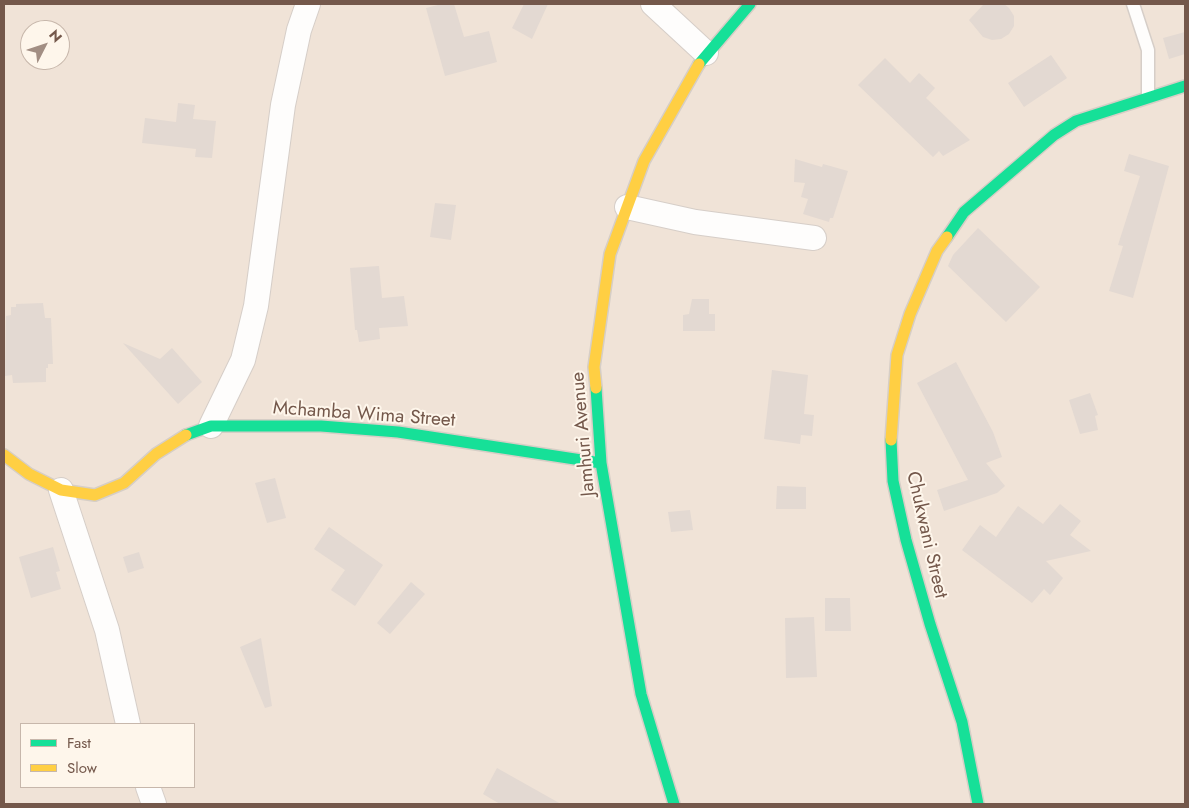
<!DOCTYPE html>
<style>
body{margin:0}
#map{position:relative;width:1189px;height:808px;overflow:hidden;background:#f7f1ea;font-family:Jost,sans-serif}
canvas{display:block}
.frame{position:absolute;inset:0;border:5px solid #74584b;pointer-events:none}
.legend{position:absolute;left:20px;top:723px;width:175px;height:65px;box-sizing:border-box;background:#fef6eb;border:1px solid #c7b7ab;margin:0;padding:6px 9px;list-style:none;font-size:15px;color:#74584b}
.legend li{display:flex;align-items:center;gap:10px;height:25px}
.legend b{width:25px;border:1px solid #c7b7ab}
.north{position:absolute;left:20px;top:20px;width:50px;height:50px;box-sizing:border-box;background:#fef6eb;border:1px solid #c7b7ab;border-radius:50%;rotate:49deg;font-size:14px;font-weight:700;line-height:20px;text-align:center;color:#74584b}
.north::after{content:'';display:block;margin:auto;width:18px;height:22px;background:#a28e83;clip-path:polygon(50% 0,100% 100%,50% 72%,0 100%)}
</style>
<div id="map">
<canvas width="1189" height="808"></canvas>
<div class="frame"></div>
<ul class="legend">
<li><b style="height:6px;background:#16e098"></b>Fast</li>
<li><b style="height:6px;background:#ffcf43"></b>Slow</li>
</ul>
<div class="north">N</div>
</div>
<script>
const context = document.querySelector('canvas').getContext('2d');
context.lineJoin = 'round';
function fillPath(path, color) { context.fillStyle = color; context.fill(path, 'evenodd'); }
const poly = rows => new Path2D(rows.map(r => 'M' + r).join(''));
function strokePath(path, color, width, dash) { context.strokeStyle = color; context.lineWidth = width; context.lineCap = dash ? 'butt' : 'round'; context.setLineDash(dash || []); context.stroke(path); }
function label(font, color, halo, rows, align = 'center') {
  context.font = font + ' Jost,sans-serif'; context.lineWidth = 4; context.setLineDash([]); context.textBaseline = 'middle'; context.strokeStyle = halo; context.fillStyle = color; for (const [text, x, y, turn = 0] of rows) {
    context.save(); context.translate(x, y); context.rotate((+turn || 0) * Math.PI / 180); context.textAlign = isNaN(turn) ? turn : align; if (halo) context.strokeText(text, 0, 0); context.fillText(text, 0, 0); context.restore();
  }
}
const residential = poly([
 [4,4,1185,4,1185,804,4,804],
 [30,30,60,30,60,60,30,60],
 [21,724,194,724,194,787,21,787]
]);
const building = poly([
 [442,4,454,4,464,37,489,31,497,62,445,76,426,8],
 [524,4,548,4,532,39,512,28],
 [984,4,1004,4,1009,8,1014,16,1014,26,1009,34,1001,39,992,40,983,37,969,20],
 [1185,32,1185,54,1169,59,1163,38],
 [1051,55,1067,78,1024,107,1008,83],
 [885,58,910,83,919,73,935,88,926,98,970,140,943,156,939,151,933,157,858,85],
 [178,103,195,105,193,119,216,121,212,158,195,157,196,149,142,143,145,118,176,122],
 [1129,154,1169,166,1133,298,1109,291,1123,246,1118,245,1140,176,1124,171],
 [795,159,822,167,823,164,848,171,833,218,830,218,829,222,803,214,808,199,801,197,805,183,794,182],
 [435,203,456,205,451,240,430,237],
 [978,228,1040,287,1006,322,948,266,953,255],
 [379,266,382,298,404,296,408,326,379,328,380,339,359,342,357,330,355,330,350,268],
 [692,299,709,299,709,314,715,314,715,331,683,331,683,315,689,314],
 [43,303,45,318,51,318,53,364,48,364,48,368,46,368,46,382,13,383,12,375,5,376,6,316,11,315,11,307,16,307,16,304],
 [123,343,160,359,172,348,202,382,178,404],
 [956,362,993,432,1002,457,986,463,1005,486,997,493,944,511,937,490,968,480,917,383],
 [772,370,808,375,804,414,814,415,812,436,801,435,800,444,764,439],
 [1090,393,1098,415,1095,416,1098,430,1080,434,1069,400],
 [275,478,286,518,267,523,255,483],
 [777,486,806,487,806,509,776,509],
 [1060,504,1081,521,1070,535,1091,551,1046,561,1063,578,1050,595,1044,589,1032,603,962,550,980,525,996,537,1018,506,1043,524],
 [690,510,693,530,671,532,668,512],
 [329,527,383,565,355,606,331,590,345,570,314,549],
 [53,547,60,571,56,572,61,589,31,598,19,557],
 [139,552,144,568,128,573,123,557],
 [411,582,425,594,390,634,377,623],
 [825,598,850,598,851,631,825,631],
 [814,617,817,677,786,678,785,618],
 [261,638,272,706,265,708,240,647],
 [497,768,561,804,500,804,483,794]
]);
const lane = poly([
 [1133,4,1148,50,1148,97]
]);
const street = poly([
 [653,4,706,53],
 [627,207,695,222,814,238],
 [211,426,243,360,256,306,283,105,299,30,308,4],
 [61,490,107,630,128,724],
 [148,787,154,804]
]);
const fast = poly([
 [699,64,750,4],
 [947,237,964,212,1054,135,1076,121,1185,86],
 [596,388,601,463,641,694,674,804],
 [186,435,211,426,321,426,398,432,601,463],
 [891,440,893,481,906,540,930,624,962,722,978,804]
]);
const slow = poly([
 [596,388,594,367,610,254,644,161,699,64],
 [891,440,897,355,910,314,937,251,947,237],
 [4,455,29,474,61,490,95,495,124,483,156,454,186,435]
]);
const streetNames = [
 ["Mchamba Wima Street",364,415,4],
 ["Jamhuri Avenue",584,434,-95],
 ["Chukwani Street",926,535,77]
];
fillPath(residential, '#f0e3d7');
fillPath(building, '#e3d9d2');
strokePath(lane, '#d6cec8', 15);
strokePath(street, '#d6cec8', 26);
strokePath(fast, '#d6cec6', 14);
strokePath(slow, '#d6cec6', 14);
strokePath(lane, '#fefdfc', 12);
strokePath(street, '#fefdfc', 24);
strokePath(fast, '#16e098', 11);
strokePath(slow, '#ffcf43', 11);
label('19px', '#74584b', '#fef6eb', streetNames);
</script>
